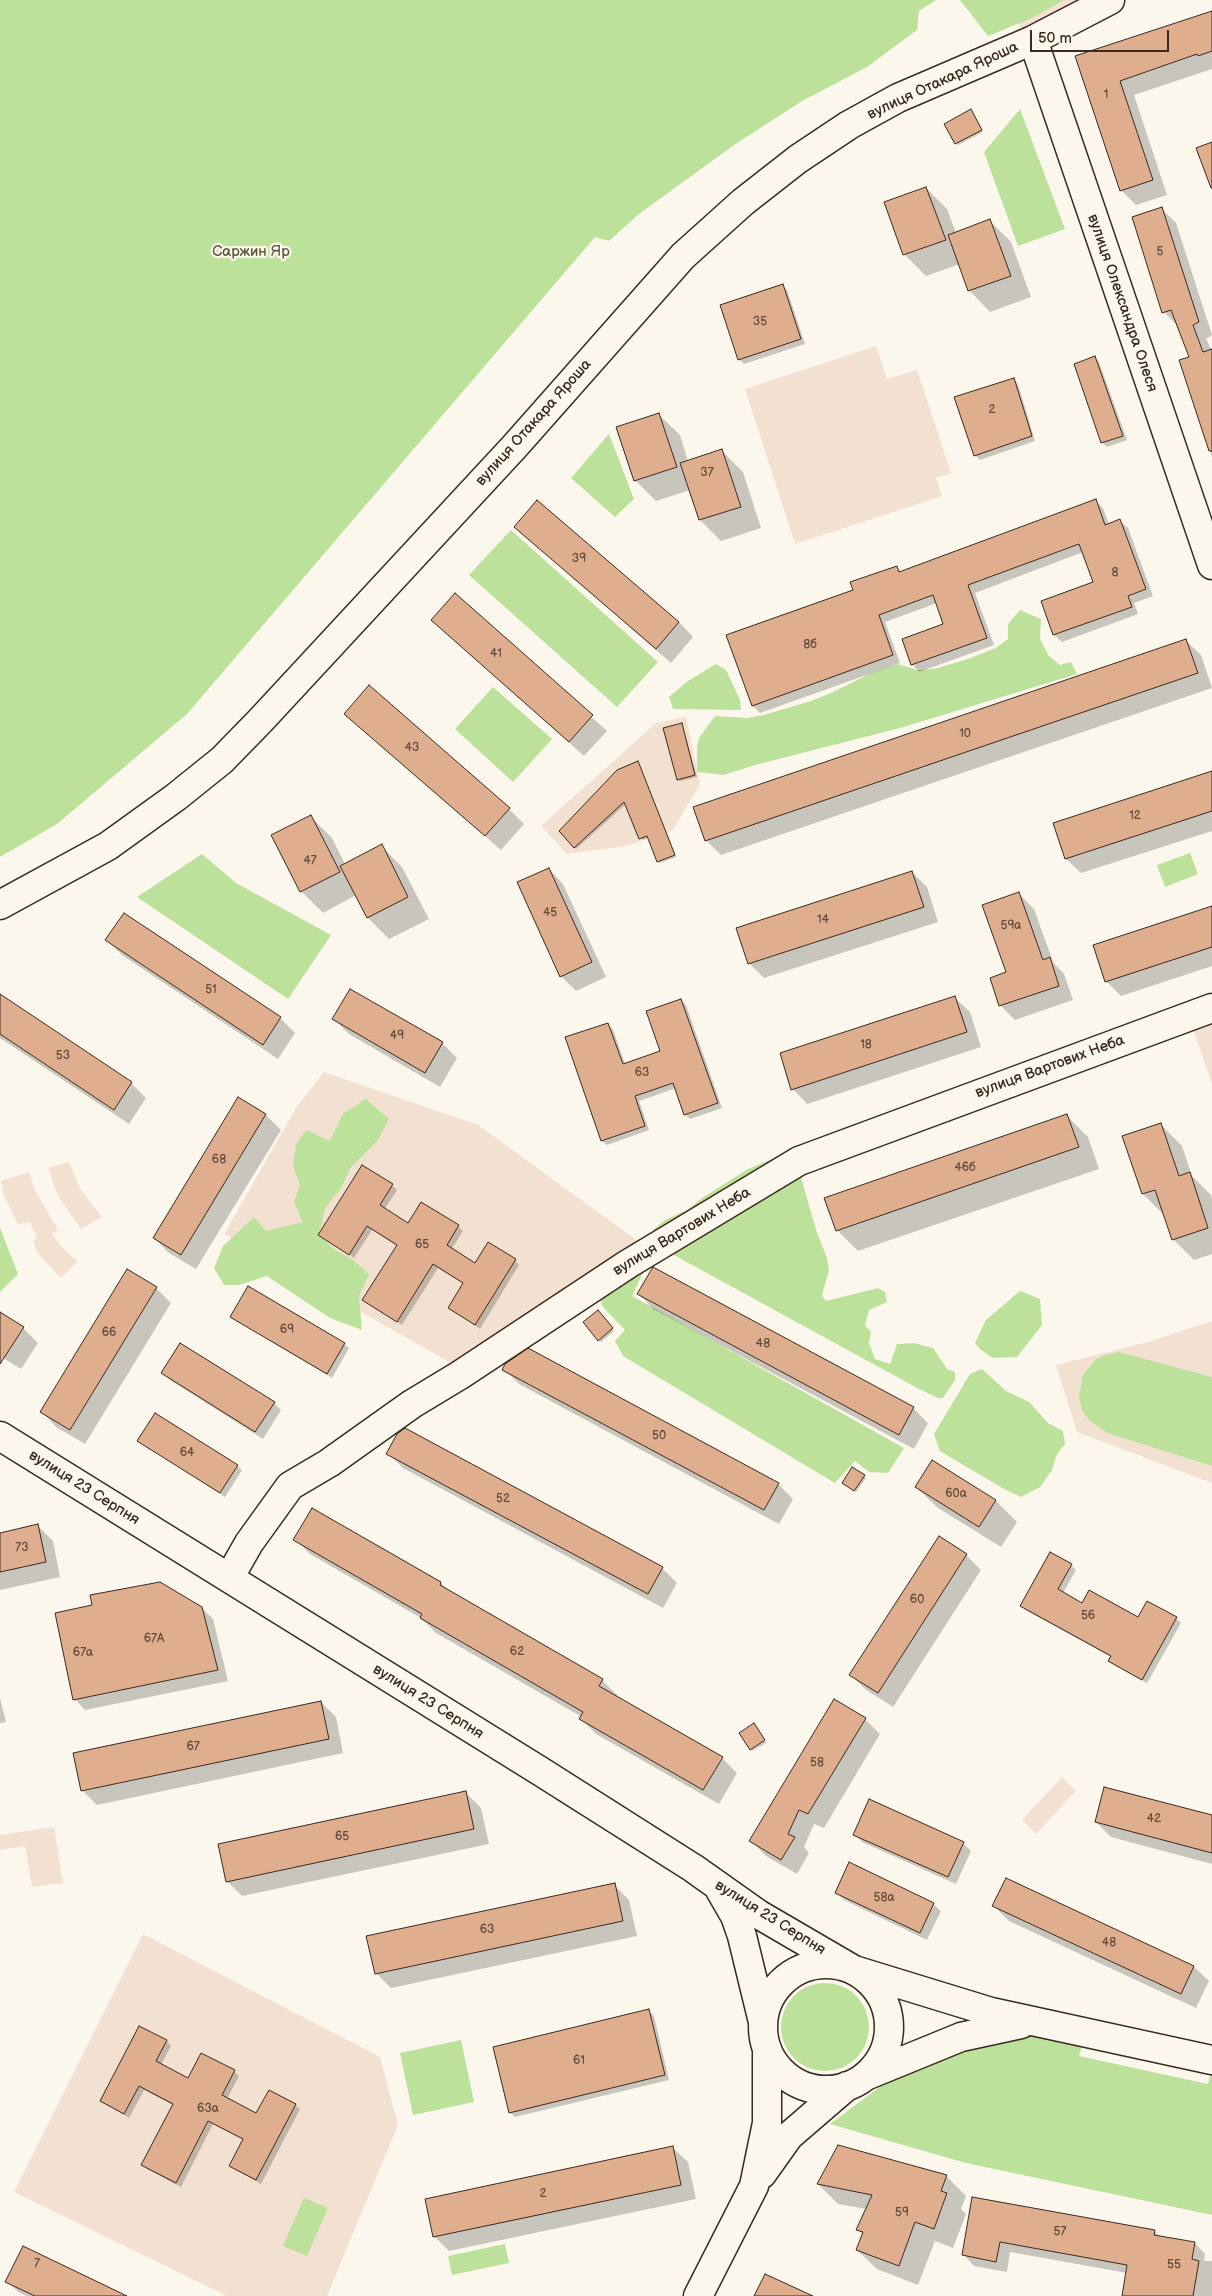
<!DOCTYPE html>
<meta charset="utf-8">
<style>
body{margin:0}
#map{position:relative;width:1212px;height:2296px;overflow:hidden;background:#fbf7ec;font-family:"Balsamiq Sans",sans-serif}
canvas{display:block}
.scale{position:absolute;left:1030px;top:30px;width:139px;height:22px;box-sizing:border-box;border:2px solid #3b2a1e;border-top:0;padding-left:6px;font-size:15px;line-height:18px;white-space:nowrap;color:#3b2a1e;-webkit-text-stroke:4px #fbf7ec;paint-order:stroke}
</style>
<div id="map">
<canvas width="1212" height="2296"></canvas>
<div class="scale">50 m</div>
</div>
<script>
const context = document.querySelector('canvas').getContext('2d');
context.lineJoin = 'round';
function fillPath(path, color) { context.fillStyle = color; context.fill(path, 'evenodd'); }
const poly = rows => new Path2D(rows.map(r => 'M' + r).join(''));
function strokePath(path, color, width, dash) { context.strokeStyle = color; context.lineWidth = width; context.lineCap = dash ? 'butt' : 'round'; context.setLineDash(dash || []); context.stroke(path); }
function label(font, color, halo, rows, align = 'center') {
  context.font = font + ' "Balsamiq Sans",sans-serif'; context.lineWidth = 4.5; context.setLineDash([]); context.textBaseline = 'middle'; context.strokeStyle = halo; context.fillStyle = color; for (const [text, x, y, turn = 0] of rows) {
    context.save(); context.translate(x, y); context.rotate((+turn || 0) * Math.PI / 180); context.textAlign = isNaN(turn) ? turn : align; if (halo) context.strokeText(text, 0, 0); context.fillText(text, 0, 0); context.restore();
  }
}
const built = poly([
 [1007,0,1086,0,1023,32],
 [876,346,887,379,917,370,951,473,936,478,942,496,795,544,745,389],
 [686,717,700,784,673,830,626,846,567,854,541,826,656,723],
 [1212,1022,1212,1084,1193,1028],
 [324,1072,478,1125,639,1242,458,1367,224,1234,296,1108],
 [69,1162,81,1190,102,1217,81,1229,58,1196,48,1168],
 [29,1172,35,1190,58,1230,52,1234,60,1245,77,1262,61,1278,37,1252,33,1241,37,1238,30,1222,18,1224,4,1196,1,1181],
 [1212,1321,1212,1483,1077,1432,1056,1365,1148,1342],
 [1062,1777,1076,1791,1036,1834,1022,1820],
 [54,1827,63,1883,32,1887,25,1846,0,1850,0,1835],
 [143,1934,380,2057,398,2125,327,2296,227,2296,14,2192]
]);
const green = poly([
 [0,0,936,0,919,11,917,30,867,67,802,101,734,145,639,214,609,241,595,237,187,714,57,824,0,857],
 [960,0,1064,0,1032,18,988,36],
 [1020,109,1065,229,1018,246,984,152],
 [609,434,634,499,615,517,571,478],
 [511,530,658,662,617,707,469,575],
 [1020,610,1041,619,1040,639,1049,656,1060,665,1071,662,1077,674,900,728,755,765,724,775,697,772,697,747,699,738,715,716,747,718,764,715,811,701,831,693,873,672,898,664,917,670,934,669,968,659,996,648,1008,639,1008,624],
 [716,664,726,670,740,700,741,710,673,709,669,697,688,681],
 [493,687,552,739,513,782,455,729],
 [1190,853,1198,874,1165,887,1157,865],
 [202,854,236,883,331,935,288,999,137,897],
 [366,1099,389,1119,378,1140,351,1167,341,1188,325,1208,319,1235,335,1250,353,1260,369,1274,359,1296,362,1330,330,1318,267,1276,239,1285,224,1285,214,1268,223,1246,254,1217,266,1231,303,1222,294,1202,300,1185,293,1166,296,1145,306,1130,330,1141,343,1114],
 [782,1155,798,1167,817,1233,827,1258,829,1270,822,1295,824,1299,826,1301,878,1288,885,1292,887,1302,869,1310,865,1325,871,1332,869,1343,875,1359,890,1364,897,1344,914,1343,933,1348,947,1369,955,1372,955,1380,943,1398,938,1398,919,1389,661,1248,653,1241,653,1230,665,1220,687,1210,702,1198,748,1169],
 [0,1228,18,1274,0,1292],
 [649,1260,632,1296,904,1448,888,1473,869,1472,855,1461,835,1483,623,1356,615,1341,625,1330,602,1306,600,1294],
 [1020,1291,1040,1299,1042,1325,1017,1357,993,1358,981,1350,975,1343,986,1320],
 [1119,1352,1212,1377,1212,1466,1108,1433,1089,1420,1082,1410,1079,1397,1083,1375,1096,1359,1105,1355],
 [982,1369,1006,1391,1029,1402,1048,1423,1063,1431,1065,1444,1057,1454,1052,1470,1040,1487,1021,1497,1004,1489,940,1451,934,1434,970,1374],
 '781 2027a44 44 0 1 1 88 0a44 44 0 1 1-88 0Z',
 [1029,2032,1083,2042,1079,2056,1208,2084,1212,2068,1212,2215,966,2163,830,2124,885,2083,940,2055],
 [461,2040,474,2102,413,2115,400,2053],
 [304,2198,328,2208,307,2256,283,2246],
 [505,2244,509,2263,452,2275,448,2256]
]);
const shadow = poly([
 [1212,12,1212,69,1134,95,1167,195,1136,205,1121,190,1077,57],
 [972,113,983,132,958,145,956,143],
 [926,188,947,209,956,233,990,221,1011,242,1031,297,990,312,969,290,960,264,926,276,905,255,886,203],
 [1162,209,1176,223,1212,335,1206,339,1212,351,1212,457,1181,360,1191,357,1179,327,1164,312],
 [782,285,787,290,805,344,744,364,739,359],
 [1095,358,1099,362,1127,440,1107,447,1102,442],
 [1014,379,1018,384,1035,441,980,460,975,455],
 [658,414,680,435,688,461,721,450,743,472,761,528,721,541,700,520,690,490,656,501,635,480],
 [1095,501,1103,508,1109,525,1120,521,1128,528,1153,596,1134,603,1138,614,1062,642,1054,635,1042,602,1095,583,1083,552,975,593,994,645,919,672,912,664,945,625,937,603,885,622,900,663,760,713,753,706,854,590,896,567,902,573],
 [515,527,679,622,693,637,671,663],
 [455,595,607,731,584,756,433,620],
 [1186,641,1201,655,1212,688,721,855,706,840],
 [346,714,509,809,524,824,501,850],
 [682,725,697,777,680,781,678,779],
 [638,762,676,857,660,863,658,861,649,837,643,840,641,838,626,804,576,849,560,831],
 [1212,772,1212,831,1081,873,1066,859,1055,824],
 [311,817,332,838,345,864,381,846,402,867,429,919,389,939,368,918,356,895,323,913,301,891,273,836],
 [549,869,563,884,606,977,576,991,561,976],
 [912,872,927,887,938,922,764,978,749,963],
 [1019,894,1034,909,1053,962,1064,974,1073,1000,1015,1020,1000,1005,1008,973],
 [1212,908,1212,966,1121,996,1106,981],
 [124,914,280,1018,295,1033,278,1059,122,955,107,940],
 [0,996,131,1083,146,1098,129,1124,0,1038],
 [955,998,970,1012,981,1047,807,1104,793,1089],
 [681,1000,686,1005,722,1108,690,1119,685,1114,676,1088,639,1101,649,1130,607,1145,602,1141,567,1038,608,1024,613,1029,625,1064,661,1051],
 [334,1019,442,1043,457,1058,440,1087,349,1034],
 [239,1099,266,1115,281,1130,196,1269,169,1253,154,1238],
 [1067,1116,1088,1137,1099,1169,858,1251,837,1230],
 [1161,1125,1182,1146,1192,1176,1211,1195,1212,1199,1212,1254,1194,1260,1173,1239,1164,1215,1143,1194],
 [392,1185,397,1190,384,1210,408,1225,458,1226,463,1231,451,1250,476,1265,515,1260,519,1265,480,1329,450,1308,464,1284,438,1268,402,1325,364,1300,397,1246,372,1230,354,1258,320,1235],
 [156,1288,171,1303,85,1444,56,1427,42,1412],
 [639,1294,913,1408,928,1423,914,1449,653,1309],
 [0,1314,23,1328,38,1343,21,1369,0,1356],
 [600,1314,614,1331,601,1342,599,1340],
 [231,1317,344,1344,349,1348,332,1378],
 [504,1369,778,1484,793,1499,779,1524,519,1384],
 [163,1373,274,1403,281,1410,263,1439,170,1380],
 [139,1441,237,1466,242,1470,225,1497],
 [388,1453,662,1568,677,1583,663,1608,403,1468],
 [932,1461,996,1501,1017,1522,1001,1547,938,1508,916,1487],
 [864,1476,866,1478,856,1492,846,1484],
 [312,1510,441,1583,451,1594,602,1680,617,1695,616,1697,722,1758,737,1773,719,1804,596,1734,581,1719,582,1717,436,1633,421,1618,310,1554,295,1539],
 [38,1526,53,1541,60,1577,0,1590,0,1534],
 [939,1537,966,1555,981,1570,893,1707,865,1689,850,1674],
 [1071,1565,1076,1570,1063,1593,1083,1604,1138,1618,1176,1618,1181,1623,1147,1683,1114,1665,1110,1661,1111,1657,1027,1611,1022,1606],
 [202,1608,213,1619,228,1681,85,1710,75,1699],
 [0,1698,6,1722,0,1723],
 [321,1702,336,1717,343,1753,97,1805,82,1790],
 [865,1719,880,1734,824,1828,814,1824,804,1847,809,1853,797,1874,766,1856,751,1841],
 [756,1727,766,1743,752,1751,751,1749],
 [466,1793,481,1808,489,1844,242,1896,227,1881],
 [870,1801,963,1843,971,1851,956,1884,862,1842,855,1834],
 [1212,1817,1212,1864,1111,1837,1096,1822],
 [614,1885,629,1900,637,1936,391,1988,376,1973],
 [836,1892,933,1904,941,1911,927,1940,844,1900],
 [994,1906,1194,1967,1209,1981,1196,2008,1009,1921],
 [649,2011,654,2016,669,2080,515,2117,510,2112],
 [140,2027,167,2041,171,2046,161,2065,189,2079,234,2071,239,2076,227,2099,257,2115,295,2105,300,2109,261,2184,236,2170,231,2166,244,2140,213,2124,181,2187,147,2169,142,2164,173,2105,144,2090,129,2118,101,2101],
 [838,2146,947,2177,966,2196,961,2209,966,2214,953,2248,935,2241,918,2285,877,2269,857,2250,863,2234,858,2229,867,2209,838,2204,818,2184],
 [673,2148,688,2162,696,2199,449,2251,434,2236],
 [973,2199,1154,2231,1161,2237,1195,2243,1205,2254,1204,2261,1212,2261,1212,2296,1123,2296,1127,2273,1010,2252,1007,2272,974,2266,964,2255],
 [7,2281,125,2296,26,2296,17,2291]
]);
const building = poly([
 [1212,11,1212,51,1198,56,1197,54,1120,81,1153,180,1120,191,1075,56,1212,11],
 [971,109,982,130,955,144,944,124,971,109],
 [1212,142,1212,188,1211,188,1196,148,1212,142],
 [926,187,946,240,903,255,884,202,926,187],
 [1162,207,1199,322,1193,325,1203,352,1212,349,1212,451,1209,451,1179,360,1189,357,1171,310,1162,313,1132,217,1162,207],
 [990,219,1011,276,968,291,948,235,990,219],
 [783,284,801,339,738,360,720,305,783,284],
 [1095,356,1123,436,1101,443,1074,364,1095,356],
 [1014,378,1032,436,974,456,954,397,1014,378],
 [659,413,677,467,634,481,616,427,659,413],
 [722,449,741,507,699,520,680,463,722,449],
 [1096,499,1105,525,1120,519,1146,589,1128,596,1132,607,1053,635,1041,601,1093,582,1079,544,968,585,987,638,911,665,902,639,943,624,933,595,879,615,893,655,752,706,726,635,853,590,850,582,897,566,899,572,1096,499],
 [537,500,679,622,656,649,514,527,537,500],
 [455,593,593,715,569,742,431,620,455,593],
 [1186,639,1198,673,705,841,693,807,1186,639],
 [369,685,510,808,485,836,344,714,369,685],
 [682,723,695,775,677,780,663,728,682,723],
 [638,761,675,855,657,862,647,836,639,839,624,802,574,848,559,831,617,770,638,761],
 [1212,771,1212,811,1065,859,1053,823,1212,771],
 [311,815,340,872,300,892,271,835,311,815],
 [382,844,408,897,367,918,340,866,382,844],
 [549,868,592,962,560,977,517,882,549,868],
 [912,871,924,907,748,964,736,928,912,871],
 [1019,892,1043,960,1050,957,1059,986,999,1006,990,978,1006,972,982,905,1019,892],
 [1212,906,1212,947,1105,982,1093,945,1212,906],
 [124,913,281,1017,263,1045,105,940,124,913],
 [350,989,443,1042,425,1073,332,1019,350,989],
 [0,994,132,1082,114,1110,0,1034,0,994],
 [955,996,967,1032,791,1090,780,1053,955,996],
 [681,999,718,1103,684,1115,673,1083,635,1096,645,1126,601,1141,565,1037,608,1023,623,1064,660,1051,646,1011,681,999],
 [238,1097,266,1114,181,1255,153,1238,238,1097],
 [1067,1114,1079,1147,836,1231,824,1198,1067,1114],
 [1161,1123,1179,1176,1190,1172,1208,1228,1172,1240,1155,1190,1142,1194,1122,1136,1161,1123],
 [362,1165,393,1184,380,1205,408,1223,421,1202,459,1225,447,1245,475,1263,488,1242,516,1259,475,1325,448,1308,463,1283,433,1264,397,1322,362,1300,397,1245,367,1226,349,1255,318,1235,362,1165],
 [653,1267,914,1407,899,1435,637,1294,653,1267],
 [127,1269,157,1287,70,1430,40,1412,127,1269],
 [248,1286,345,1343,327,1374,230,1317,248,1286],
 [598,1310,613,1328,598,1341,583,1322,598,1310],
 [0,1312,24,1327,0,1364,0,1312],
 [180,1343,275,1402,255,1432,161,1373,180,1343],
 [528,1348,779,1483,764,1510,502,1370,505,1364,528,1348],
 [155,1413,238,1465,220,1493,137,1441,155,1413],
 [405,1428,663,1567,648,1594,386,1454,397,1434,405,1428],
 [932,1460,996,1500,979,1527,915,1487,932,1460],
 [852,1467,865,1475,854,1491,842,1483,852,1467],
 [312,1508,441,1582,440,1585,603,1679,599,1686,723,1757,703,1790,579,1719,583,1712,420,1618,422,1614,293,1540,312,1508],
 [38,1524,46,1562,0,1572,0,1533,38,1524],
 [939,1536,967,1554,878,1693,849,1675,939,1536],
 [1050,1552,1072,1564,1058,1589,1082,1603,1089,1590,1138,1617,1147,1601,1177,1617,1142,1680,1108,1661,1111,1656,1020,1606,1050,1552],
 [160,1582,202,1607,218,1670,73,1700,55,1613,92,1605,90,1595,160,1582],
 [834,1699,866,1718,808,1814,799,1810,788,1834,795,1837,781,1860,749,1841,834,1699],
 [321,1701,329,1739,81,1791,73,1753,321,1701],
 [754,1723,765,1740,750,1750,739,1733,754,1723],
 [1104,1787,1212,1815,1212,1853,1095,1822,1104,1787],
 [466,1791,474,1829,226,1882,218,1844,466,1791],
 [869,1799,964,1842,948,1877,853,1835,869,1799],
 [849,1862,934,1903,920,1933,835,1893,849,1862],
 [1006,1878,1194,1966,1181,1994,992,1906,1006,1878],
 [615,1883,623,1921,375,1974,366,1936,615,1883],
 [649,2009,665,2075,509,2113,493,2047,649,2009],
 [139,2026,167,2040,156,2061,188,2078,201,2053,235,2070,222,2095,256,2113,269,2090,296,2104,256,2180,229,2166,243,2139,208,2121,176,2183,141,2165,173,2104,139,2086,124,2114,100,2101,139,2026],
 [838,2145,947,2175,941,2191,947,2193,934,2229,915,2222,899,2266,856,2250,863,2232,856,2230,872,2195,817,2184,838,2145],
 [673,2146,681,2185,433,2237,425,2199,673,2146],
 [972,2197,1155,2230,1154,2235,1195,2242,1192,2259,1199,2261,1193,2296,1122,2296,1127,2265,1000,2242,996,2262,962,2255,972,2197],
 [23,2246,127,2296,35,2296,5,2282,23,2246],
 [765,2274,813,2296,754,2296,765,2274]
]);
const minor = poly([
 [1033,40,1212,565],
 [0,905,108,846,176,797,222,760,261,720,515,446,683,256,743,202,798,159,849,125,898,98,1033,40,1110,0],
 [0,1436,540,1771,693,1868,758,1914,854,1970,991,2012,1212,2060],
 [229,1578,249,1543,290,1486,329,1463,412,1404,460,1375,628,1264,799,1161,1212,1008],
 [720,1890,735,1916,742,1936,763,2022],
 '763 2027a63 63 0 1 1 126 0a63 63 0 1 1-126 0Z',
 [868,2075,961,2037,1021,2024],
 [762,2174,789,2136,847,2086],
 [698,2296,754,2186,767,2123,767,2049]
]);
const numberNames = [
 ["1",1106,95],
 ["5",1160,252],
 ["35",760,322],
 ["2",992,410],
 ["37",707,473],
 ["39",579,559],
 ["8",1115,573],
 ["8б",810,645],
 ["41",496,654],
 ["10",965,734],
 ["43",412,748],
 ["12",1135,816],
 ["47",310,861],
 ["45",550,913],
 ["14",823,920],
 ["59а",1011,926],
 ["51",211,990],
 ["49",397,1036],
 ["18",866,1045],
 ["53",63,1056],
 ["63",642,1073],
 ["68",219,1160],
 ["46б",965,1168],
 ["65",422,1245],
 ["69",287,1330],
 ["66",109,1333],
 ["48",763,1344],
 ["50",659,1436],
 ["64",187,1453],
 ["60а",956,1494],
 ["52",503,1499],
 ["73",22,1548],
 ["60",917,1600],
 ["56",1088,1616],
 ["67А",154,1639],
 ["62",517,1652],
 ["67а",83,1653],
 ["67",193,1747],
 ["58",817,1763],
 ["42",1154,1819],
 ["65",342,1837],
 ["58а",884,1898],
 ["63",487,1930],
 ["48",1109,1943],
 ["61",579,2061],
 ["63а",208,2109],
 ["2",543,2194],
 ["59",902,2213],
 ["57",1060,2232],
 ["7",37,2264],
 ["55",1174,2265]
];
const streetNames = [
 ["вулиця Отакара Яроша",943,81,-25],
 ["вулиця Олександра Олеся",1122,303,71],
 ["вулиця Отакара Яроша",534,423,-48],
 ["вулиця Вартових Неба",1050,1067,-20],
 ["вулиця Вартових Неба",682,1232,-31],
 ["вулиця 23 Серпня",84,1488,32],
 ["вулиця 23 Серпня",428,1702,32],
 ["вулиця 23 Серпня",770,1918,32]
];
const parkNames = [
 ["Саржин Яр",251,252]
];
fillPath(built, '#f2e1d0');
fillPath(green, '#bce19b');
fillPath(shadow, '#0003');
fillPath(building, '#deae8f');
strokePath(building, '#3b2a1e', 1);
strokePath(minor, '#3b2a1e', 31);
strokePath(minor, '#fbf7ec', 28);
label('12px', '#644b3a', null, numberNames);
label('15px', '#3b2a1e', '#fbf7ec', streetNames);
label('15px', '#5b583d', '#fbf7ec', parkNames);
</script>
